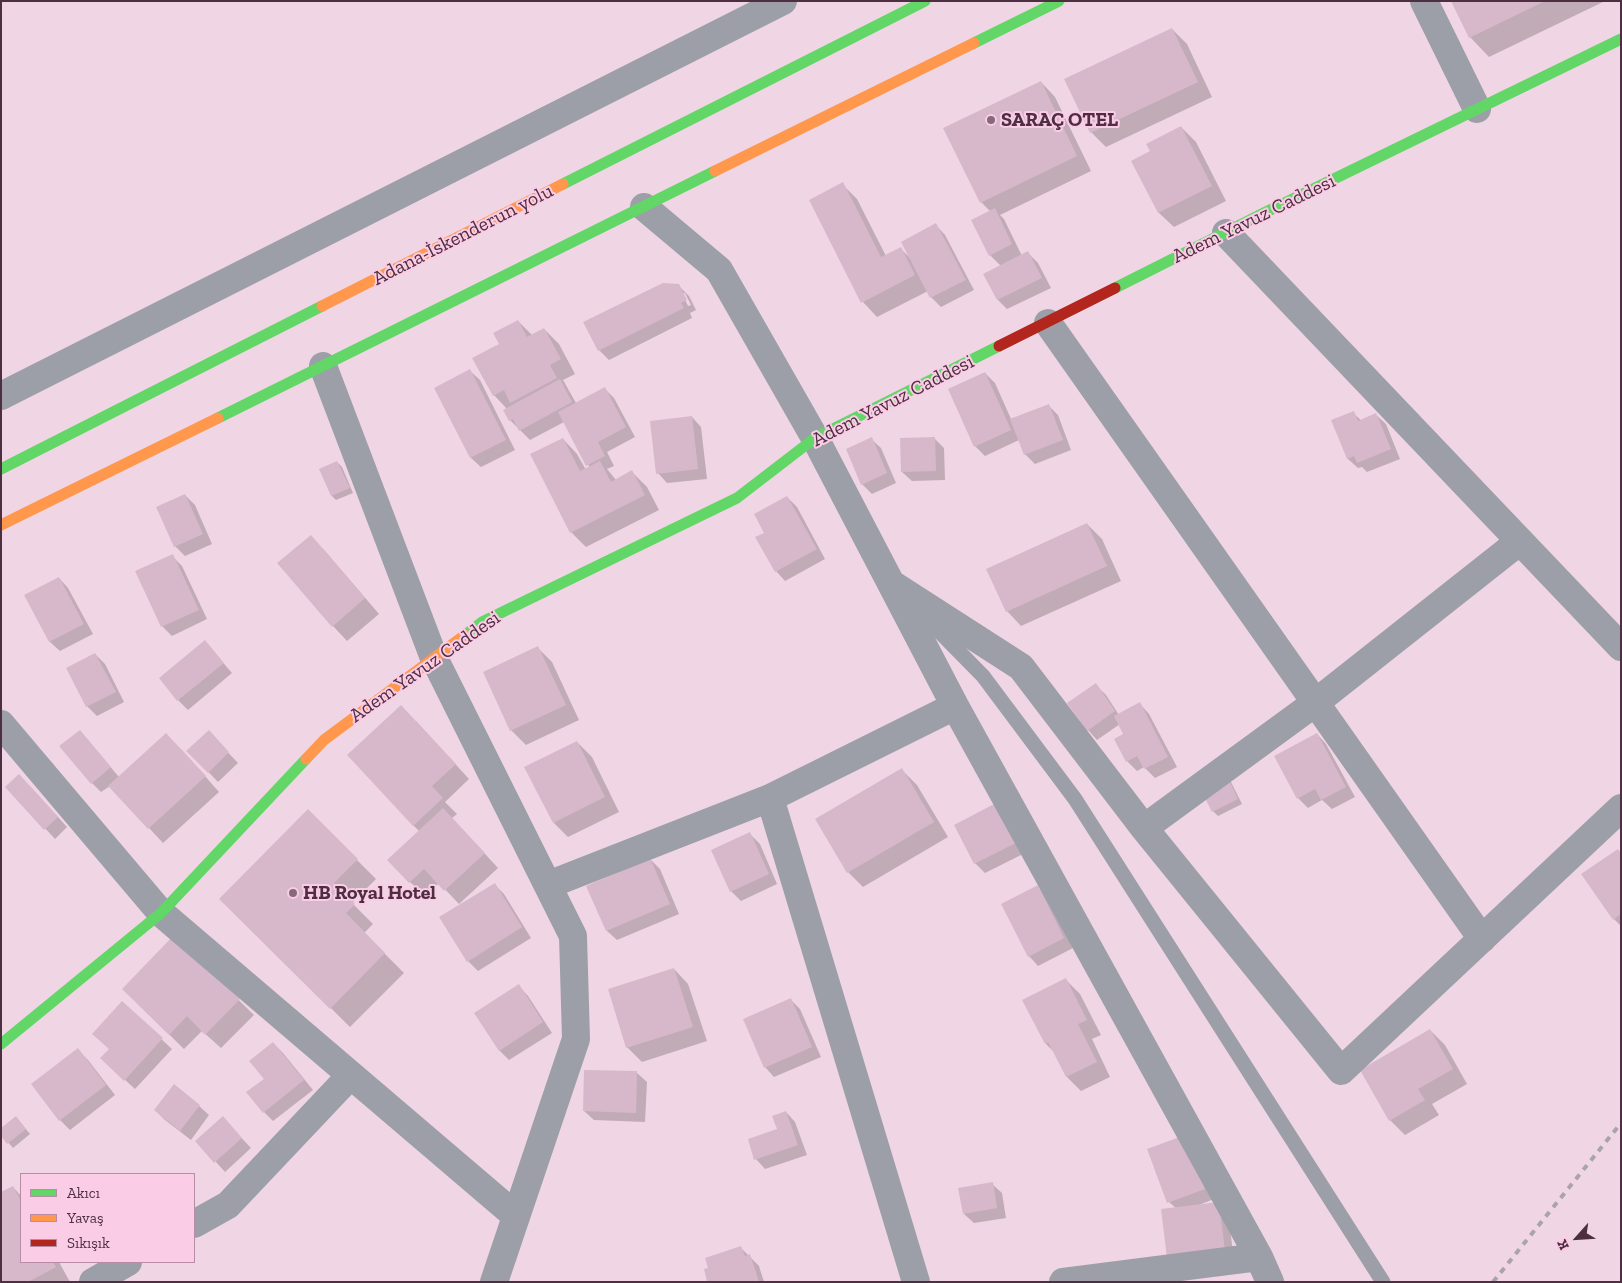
<!DOCTYPE html>
<meta charset="utf-8">
<style>
body{margin:0}
#map{position:relative;width:1622px;height:1283px;overflow:hidden;background:#f0d6e5;font-family:"Zilla Slab",serif}
canvas{display:block}
.frame{position:absolute;inset:0;border:2px solid #4e2f41;pointer-events:none}
.legend{position:absolute;left:20px;top:1173px;width:175px;height:90px;box-sizing:border-box;background:#fbcce6;border:1px solid #b68da4;margin:0;padding:6px 9px;list-style:none;font-size:15px;color:#4e2f41}
.legend li{display:flex;align-items:center;gap:10px;height:25px}
.legend b{width:25px;border:1px solid #b68da4}
.north{position:absolute;left:1552px;top:1213px;width:50px;height:50px;-webkit-text-stroke:4px #fbcce6;paint-order:stroke;rotate:244deg;font-size:14px;font-weight:700;line-height:20px;text-align:center;color:#4e2f41}
.north::after{content:'';display:block;margin:auto;width:18px;height:22px;background:#4e2f41;clip-path:polygon(50% 0,100% 100%,50% 72%,0 100%)}
</style>
<div id="map">
<canvas width="1622" height="1283"></canvas>
<div class="frame"></div>
<ul class="legend">
<li><b style="height:6px;background:#63d668"></b>Akıcı</li>
<li><b style="height:6px;background:#ff974d"></b>Yavaş</li>
<li><b style="height:6px;background:#b3261e"></b>Sıkışık</li>
</ul>
<div class="north">K</div>
</div>
<script>
const context = document.querySelector('canvas').getContext('2d');
context.lineJoin = 'round';
function fillPath(path, color) { context.fillStyle = color; context.fill(path, 'evenodd'); }
const poly = rows => new Path2D(rows.map(r => 'M' + r).join(''));
function strokePath(path, color, width, dash) { context.strokeStyle = color; context.lineWidth = width; context.lineCap = dash ? 'butt' : 'round'; context.setLineDash(dash || []); context.stroke(path); }
function label(font, color, halo, rows, align = 'center') {
  context.font = font + ' "Zilla Slab",serif'; context.lineWidth = 4; context.setLineDash([]); context.textBaseline = 'middle'; context.strokeStyle = halo; context.fillStyle = color; for (const [text, x, y, turn = 0] of rows) {
    context.save(); context.translate(x, y); context.rotate((+turn || 0) * Math.PI / 180); context.textAlign = isNaN(turn) ? turn : align; if (halo) context.strokeText(text, 0, 0); context.fillText(text, 0, 0); context.restore();
  }
}
const shadow = poly([
 [1452,1,1605,1,1489,57,1470,37],
 [1172,29,1187,44,1212,97,1106,147,1091,132],
 [1041,82,1055,97,1091,171,1000,215,1004,219,1022,256,1028,253,1038,263,1051,288,1007,309,998,300,1001,266,990,255,990,211,981,202],
 [1181,127,1196,142,1226,201,1174,227,1159,213,1133,162,1152,152],
 [842,184,857,199,886,256,901,249,910,258,936,225,945,235,974,290,941,307,931,297,928,291,877,317,863,302],
 [679,286,689,296,696,310,690,313,692,318,609,360,599,350],
 [682,293,685,293,691,305,688,306],
 [518,321,533,336,544,329,559,344,575,374,563,380,576,403,604,388,614,398,635,437,607,452,614,466,607,469,616,480,632,472,647,487,659,510,586,547,571,532,563,439,577,454,586,470,590,468,564,422,530,440,510,420,507,409,494,395,501,345],
 [470,371,480,380,515,450,481,467,471,458],
 [985,373,995,383,1011,419,1048,405,1058,415,1071,450,1035,464,1025,454,1019,440,985,456,975,446],
 [1353,413,1362,421,1376,415,1386,424,1400,459,1367,472,1362,467,1358,468,1348,459,1333,421],
 [692,417,701,427,707,479,667,483,658,473],
 [934,438,944,448,945,480,912,481,902,472],
 [871,439,881,448,896,483,872,494,862,484],
 [337,462,342,467,353,493,336,500,332,496],
 [185,495,195,505,212,544,185,556,175,546],
 [787,497,797,507,825,559,785,581,776,571],
 [1087,524,1102,539,1121,581,1021,626,1007,611],
 [311,536,325,551,379,614,347,641,333,626],
 [172,556,182,566,207,619,172,636,162,626],
 [59,578,68,588,93,634,60,651,50,642,26,596],
 [205,642,232,673,188,710,178,700],
 [538,648,552,662,579,720,526,745,511,730],
 [95,654,105,664,124,702,97,716,87,706],
 [1096,685,1106,695,1119,715,1140,704,1149,714,1177,767,1155,778,1144,767,1137,771,1127,761,1116,739,1125,735,1120,724,1097,740,1088,730],
 [416,721,469,779,445,802,457,814,452,818,498,868,459,904,439,883,425,896,410,882,419,831,413,825],
 [80,731,119,777,181,749,219,792,163,843,110,786,101,792,92,783],
 [1317,734,1326,744,1355,797,1332,809,1322,800,1308,808,1298,798],
 [218,742,238,763,218,782,188,751],
 [577,742,592,757,619,812,568,837,554,823],
 [902,770,917,785,948,837,863,887,848,872],
 [1226,777,1231,782,1242,804,1218,816,1213,811,1202,789],
 [29,785,67,827,55,839,7,787],
 [996,805,1025,853,985,873,975,863,956,826],
 [308,811,376,879,352,903,373,924,364,933,404,973,350,1027,221,899],
 [750,834,760,844,777,884,741,901,731,891],
 [1621,853,1621,926,1614,919],
 [650,859,660,869,679,914,617,940,607,931],
 [494,884,504,894,531,938,478,971,468,961],
 [1038,887,1047,897,1073,948,1038,966,1029,956],
 [174,937,254,1015,221,1048,202,1031,184,1049,123,989],
 [674,969,688,984,707,1041,642,1062,627,1047],
 [1065,979,1080,994,1101,1035,1092,1039,1110,1077,1081,1091,1067,1077,1055,1053,1046,1044],
 [519,986,528,996,552,1033,509,1060,500,1051,476,1013],
 [790,999,800,1009,821,1057,774,1077,765,1067],
 [122,1003,172,1049,135,1089,112,1068,110,1049],
 [1430,1030,1445,1045,1467,1084,1432,1104,1439,1115,1405,1135,1390,1120],
 [273,1043,283,1053,313,1090,273,1121,264,1112,265,1079],
 [78,1050,88,1060,115,1095,70,1130,60,1120,33,1085],
 [637,1073,647,1082,645,1122,594,1120,584,1111],
 [199,1106,209,1115,191,1140,165,1120,155,1110],
 [786,1112,795,1122,807,1155,765,1169,756,1159,778,1130],
 [20,1122,30,1134,13,1148,1,1134],
 [232,1128,251,1148,225,1172,197,1141],
 [1185,1137,1214,1199,1199,1205,1228,1213,1234,1260,1169,1202],
 [992,1184,1002,1193,1006,1218,974,1223,964,1214],
 [13,1187,21,1196,21,1262,59,1262,70,1282,1,1282],
 [741,1248,759,1266,764,1282,709,1282]
]);
const building = poly([
 [1451,1,1545,1,1469,38],
 [1172,28,1198,82,1090,133,1064,79],
 [1041,81,1077,156,980,203,943,128],
 [1181,126,1212,186,1158,213,1131,161,1150,151,1146,144],
 [843,182,881,257,901,247,915,275,861,303,809,200],
 [995,208,1012,244,989,256,971,220],
 [936,223,966,280,930,298,901,242],
 [1028,251,1042,278,997,300,983,274],
 [663,283,679,284,687,300,681,303,684,308,598,351,583,322],
 [518,320,527,337,544,328,561,359,550,365,557,378,510,403,504,390,493,396,472,358,499,344,493,333],
 [470,369,506,440,470,458,434,388],
 [985,372,1011,430,974,447,948,389],
 [560,379,572,402,519,431,513,419,509,421,503,410],
 [605,387,626,427,598,442,605,456,586,466,558,412],
 [1049,404,1063,440,1024,455,1010,419],
 [1354,411,1358,421,1376,413,1391,449,1357,463,1354,456,1347,459,1331,420],
 [692,416,698,469,656,474,650,421],
 [872,437,887,473,861,485,846,449],
 [935,437,936,471,901,472,900,438],
 [563,438,580,471,600,461,611,482,632,470,645,495,570,533,530,454],
 [337,461,350,488,331,496,319,469],
 [185,494,203,534,174,547,156,507],
 [787,496,817,549,775,572,755,537,764,533,754,514],
 [1087,523,1107,566,1006,612,986,569],
 [311,535,365,598,332,627,277,563],
 [173,554,199,610,161,627,135,571],
 [59,577,84,624,49,642,24,595],
 [205,640,224,663,177,701,159,678],
 [538,646,566,705,510,731,483,672],
 [95,653,116,692,86,707,66,668],
 [1096,683,1115,711,1087,731,1067,703],
 [1140,702,1168,757,1144,769,1137,756,1126,762,1114,739,1123,734,1114,716],
 [401,705,456,764,432,786,443,798,413,826,347,755],
 [80,730,111,767,91,784,59,746],
 [209,730,229,752,208,773,186,751],
 [166,733,206,776,148,829,108,786],
 [1317,733,1346,787,1321,800,1315,789,1297,799,1274,756],
 [577,741,605,797,553,823,524,767],
 [902,768,934,822,847,873,815,819],
 [19,774,58,817,44,830,5,787],
 [1227,776,1238,799,1212,812,1200,788],
 [996,803,1016,843,974,864,954,825],
 [443,808,485,853,444,891,424,869,409,883,387,860],
 [308,809,358,859,334,883,355,904,346,913,385,953,330,1009,219,899],
 [750,832,769,874,730,892,711,850],
 [1618,849,1621,853,1621,914,1613,920,1581,874],
 [650,858,670,904,606,931,586,886],
 [495,883,522,927,467,962,439,917],
 [1038,885,1064,938,1028,957,1001,904],
 [174,935,240,999,205,1035,187,1016,169,1035,122,989],
 [674,968,693,1027,626,1048,608,989],
 [1066,978,1087,1020,1078,1024,1097,1062,1066,1077,1048,1042,1045,1044,1022,1000],
 [519,984,543,1022,499,1051,474,1013],
 [791,998,812,1047,764,1068,743,1019],
 [122,1001,163,1038,124,1081,100,1058,109,1049,92,1034],
 [1430,1029,1453,1069,1418,1089,1425,1100,1389,1121,1360,1070],
 [273,1042,304,1080,263,1113,246,1092,264,1079,249,1061],
 [78,1048,106,1085,59,1121,31,1084],
 [584,1070,637,1071,636,1113,583,1111],
 [174,1084,200,1105,180,1131,154,1110],
 [786,1111,798,1145,754,1160,748,1139,777,1129,772,1116],
 [16,1116,26,1129,7,1144,1,1136,1,1128],
 [223,1116,242,1138,214,1163,195,1141],
 [1185,1135,1205,1189,1167,1203,1147,1149],
 [993,1182,997,1208,963,1214,958,1188],
 [13,1186,21,1201,21,1262,53,1262,56,1267,28,1282,1,1282,1,1192],
 [1219,1202,1225,1251,1167,1258,1161,1209],
 [741,1246,745,1256,750,1254,759,1282,707,1282,704,1269,708,1268,705,1258]
]);
const lane = poly([
 [922,614,983,676,1075,799,1383,1282]
]);
const street = poly([
 [1424,1,1477,109],
 [644,207,719,270,815,438,955,706,1259,1257,1270,1282],
 [1226,233,1621,647],
 [1048,323,1482,939],
 [323,366,434,658,573,936,576,1039,494,1282],
 [1,396,783,1],
 [892,584,1021,667,1144,828,1341,1071,1621,808],
 [1,724,161,913,516,1216],
 [770,798,916,1282],
 [1144,828,1315,703,1520,541],
 [548,885,770,798,955,706],
 [194,1224,228,1205,351,1075],
 [93,1282,128,1262],
 [1063,1282,1259,1257]
]);
const fast = poly([
 [974,43,1059,1],
 [563,184,925,1],
 [1115,288,1264,213,1621,39],
 [218,418,715,171],
 [1,469,322,306],
 [465,635,482,622,737,498,815,438,999,346],
 [1,1044,161,913,306,759]
]);
const slow = poly([
 [715,171,974,43],
 [322,306,563,184],
 [1,525,218,418],
 [306,759,324,740,465,635]
]);
const jam = poly([
 [999,346,1115,288]
]);
const rail = poly([
 [1493,1282,1621,1123]
]);
const markers = [
 [991,120,5,"#87697a"],
 [293,893,5,"#87697a"]
];
const poiNames = [
 ["SARAÇ OTEL",1001,120],
 ["HB Royal Hotel",303,893]
];
const streetNames = [
 ["Adem Yavuz Caddesi",1254,219,-26],
 ["Adana-İskenderun yolu",463,235,-27],
 ["Adem Yavuz Caddesi",893,401,-27],
 ["Adem Yavuz Caddesi",425,667,-35]
];
fillPath(shadow, '#0003');
fillPath(building, '#d7b8cb');
strokePath(lane, '#9c9fa7', 15);
strokePath(street, '#9c9fa7', 28);
strokePath(fast, '#63d668', 11);
strokePath(slow, '#ff974d', 11);
strokePath(jam, '#b3261e', 11);
strokePath(rail, '#a9a3ac', 4, [6, 6]);
for (const [x, y, r, color] of markers) { const dot = new Path2D(); dot.arc(x, y, r, 0, 2 * Math.PI); context.fillStyle = color; context.fill(dot); strokePath(dot, '#fbcce6', 2); }
label('bold 20px', '#4e2f41', '#fbcce6', poiNames, 'left');
label('20px', '#4e2f41', '#fbcce6', streetNames);
</script>
